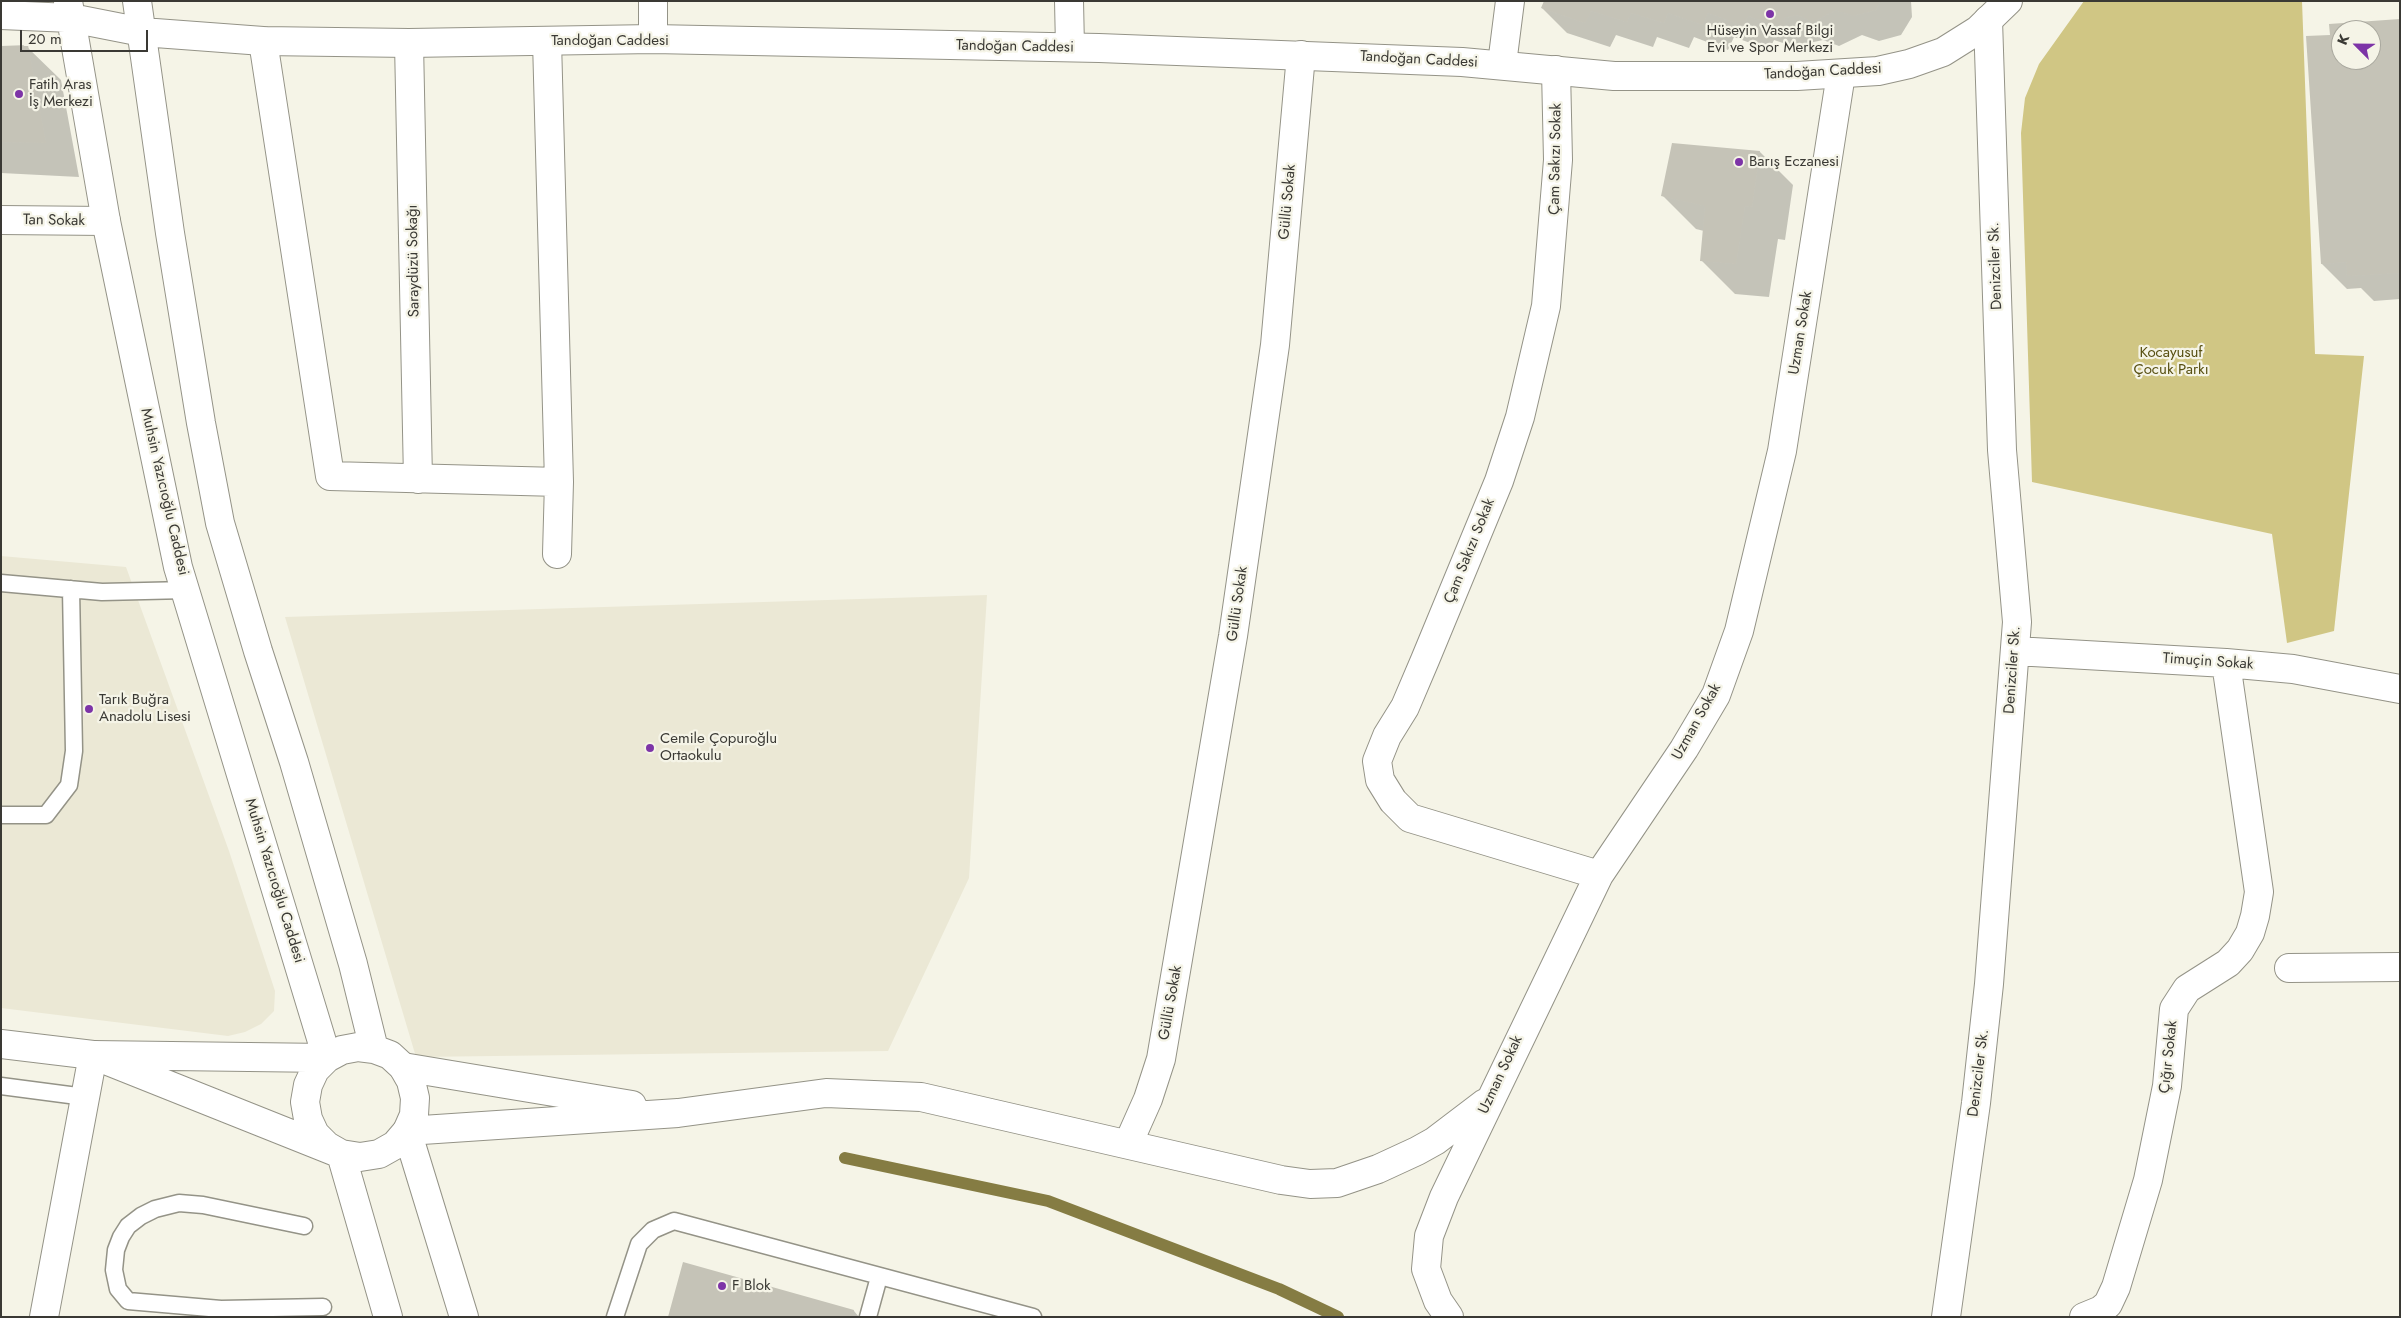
<!DOCTYPE html>
<meta charset="utf-8">
<style>
body{margin:0}
#map{position:relative;width:2401px;height:1318px;overflow:hidden;background:#f5f4e7;font-family:Jost,sans-serif}
canvas{display:block}
.frame{position:absolute;inset:0;border:2px solid #3a3934;pointer-events:none}
.north{position:absolute;left:2331px;top:20px;width:50px;height:50px;box-sizing:border-box;background:#f5f4e7;border:1px solid #aaa99f;border-radius:50%;rotate:293deg;font-size:14px;font-weight:700;line-height:20px;text-align:center;color:#3a3934}
.north::after{content:'';display:block;margin:auto;width:18px;height:22px;background:#7d34a7;clip-path:polygon(50% 0,100% 100%,50% 72%,0 100%)}
.scale{position:absolute;left:20px;top:30px;width:128px;height:22px;box-sizing:border-box;border:2px solid #3a3934;border-top:0;padding-left:6px;font-size:15px;line-height:18px;white-space:nowrap;color:#3a3934;-webkit-text-stroke:4px #f5f4e7;paint-order:stroke}
</style>
<div id="map">
<canvas width="2401" height="1318"></canvas>
<div class="frame"></div>
<div class="north">K</div>
<div class="scale">20 m</div>
</div>
<script>
const context = document.querySelector('canvas').getContext('2d');
context.lineJoin = 'round';
function fillPath(path, color) { context.fillStyle = color; context.fill(path, 'evenodd'); }
const poly = rows => new Path2D(rows.map(r => 'M' + r).join(''));
function strokePath(path, color, width, dash) { context.strokeStyle = color; context.lineWidth = width; context.lineCap = dash ? 'butt' : 'round'; context.setLineDash(dash || []); context.stroke(path); }
function label(font, color, halo, rows, align = 'center') {
  context.font = font + ' Jost,sans-serif'; context.lineWidth = 4.5; context.setLineDash([]); context.textBaseline = 'middle'; context.strokeStyle = halo; context.fillStyle = color; for (const [text, x, y, turn = 0] of rows) {
    context.save(); context.translate(x, y); context.rotate((+turn || 0) * Math.PI / 180); context.textAlign = isNaN(turn) ? turn : align; if (halo) context.strokeText(text, 0, 0); context.fillText(text, 0, 0); context.restore();
  }
}
const built = poly([
 [1,556,126,567,229,851,275,991,274,1011,261,1024,245,1032,228,1036,1,1008],
 [987,595,969,878,888,1051,416,1057,285,617]
]);
const green = poly([
 [2084,1,2302,1,2315,354,2364,356,2334,631,2287,643,2272,534,2032,482,2021,133,2025,98,2039,64]
]);
const shadow = poly([
 [1546,1,1911,1,1912,17,1901,35,1879,41,1862,35,1839,46,1823,40,1809,43,1810,52,1774,40,1769,50,1734,37,1728,50,1694,37,1689,48,1657,37,1653,47,1616,35,1610,47,1567,33,1542,8],
 [2400,20,2400,299,2374,301,2361,288,2347,289,2322,264,2331,25],
 [2341,30,2371,30,2371,60,2341,60],
 [1,47,27,47,61,80,79,177,1,173],
 [1760,152,1793,185,1785,240,1778,239,1769,297,1735,294,1701,260,1704,231,1696,229,1662,195],
 [854,1311,859,1317,669,1317]
]);
const stream = poly([
 [845,1158,1048,1201,1279,1289,1338,1317]
]);
const building = poly([
 [1544,1,1881,1,1876,10,1853,16,1836,10,1813,22,1797,15,1784,18,1785,28,1748,16,1744,26,1708,13,1703,25,1668,13,1664,23,1631,13,1627,22,1591,11,1585,23,1541,8],
 [2400,19,2400,273,2347,276,2346,262,2321,264,2306,36,2330,35,2329,24],
 [2341,30,2371,30,2371,60,2341,60],
 [28,45,46,143,1,142,1,46],
 [1672,143,1760,151,1752,207,1745,206,1736,264,1700,261,1705,206,1661,196],
 [683,1262,854,1310,853,1317,668,1317]
]);
const service = poly([
 [1,583,102,592,187,590],
 [1,815,46,815,69,785,74,751,71,589],
 [1,1086,85,1097],
 [304,1226,203,1205,179,1203,155,1209,141,1216,128,1226,121,1237,116,1250,114,1270,118,1289,128,1301,221,1309,323,1307],
 [615,1317,639,1244,653,1230,674,1221,1033,1317],
 [868,1317,879,1277]
]);
const minor = poly([
 [1069,1,1070,47],
 [653,39,653,1],
 [263,41,330,476,559,482],
 [547,41,559,482,557,554],
 [409,43,418,479],
 [1502,64,1510,1],
 [1556,70,1558,160,1546,306,1520,417,1499,481,1425,660,1405,707,1387,736,1377,761,1380,780,1393,801,1410,818,1599,875],
 [1,220,106,221],
 [2015,651,2226,663,2293,669,2400,689],
 [2289,968,2400,967],
 [1,1044,93,1055,44,1317],
 [403,1067,632,1105],
 [407,1131,678,1113,826,1093,921,1097,1281,1180,1310,1184,1337,1183,1378,1169,1417,1151,1435,1141,1485,1103],
 [1128,1144,1148,1099,1161,1059,1233,636,1275,345,1301,55],
 [1449,1317,1438,1301,1426,1269,1429,1236,1444,1197,1599,875,1684,749,1716,695,1739,631,1782,451,1841,74],
 [1946,1317,1976,1103,1989,984,2017,622,2002,450,1988,20],
 [2084,1317,2101,1310,2108,1304,2116,1287,2148,1180,2167,1086,2174,1009,2187,989,2228,963,2240,950,2250,933,2255,916,2259,892,2226,663]
]);
const tertiary = poly([
 [68,1,106,221,178,567,327,1058],
 [137,1,170,233,201,423,220,523,258,651,294,762,353,964,374,1049],
 [1,15,71,18,142,32,263,41,409,43,653,39,1099,48,1462,62,1614,76,1797,76,1878,71,1909,64,1943,52,1978,30,2008,1],
 [327,1058,93,1055,341,1154,360,1157,379,1154,395,1145,407,1131,414,1115,415,1098,411,1081,403,1067,390,1055,374,1049,358,1047,342,1050,327,1058,315,1070,308,1085,305,1102,308,1119,315,1134,327,1146,341,1154],
 [407,1131,464,1317],
 [341,1154,388,1317]
]);
const markers = [
 [1770,14,5,"#7d34a7"],
 [19,94,5,"#7d34a7"],
 [1739,162,5,"#7d34a7"],
 [89,709,5,"#7d34a7"],
 [650,748,5,"#7d34a7"],
 [722,1286,5,"#7d34a7"]
];
const poiNames = [
 ["Hüseyin Vassaf Bilgi",1770,31,"center"],
 ["Evi ve Spor Merkezi",1770,48,"center"],
 ["Fatih Aras",29,85],
 ["İş Merkezi",29,102],
 ["Barış Eczanesi",1749,162],
 ["Tarık Buğra",99,700],
 ["Anadolu Lisesi",99,717],
 ["Cemile Çopuroğlu",660,739],
 ["Ortaokulu",660,756],
 ["F Blok",732,1286]
];
const streetNames = [
 ["Tandoğan Caddesi",610,41],
 ["Tandoğan Caddesi",1015,47,1],
 ["Tandoğan Caddesi",1419,60,3],
 ["Tandoğan Caddesi",1823,72,-3],
 ["Çam Sakızı Sokak",1556,159,-89],
 ["Güllü Sokak",1288,202,-85],
 ["Tan Sokak",54,221,1],
 ["Saraydüzü Sokağı",414,261,-91],
 ["Denizciler Sk.",1996,266,-92],
 ["Uzman Sokak",1801,333,-81],
 ["Muhsin Yazıcıoğlu Caddesi",164,492,77],
 ["Çam Sakızı Sokak",1470,551,-68],
 ["Güllü Sokak",1238,604,-82],
 ["Timuçin Sokak",2208,662,4],
 ["Denizciler Sk.",2013,670,-86],
 ["Uzman Sokak",1697,722,-61],
 ["Muhsin Yazıcıoğlu Caddesi",274,881,73],
 ["Güllü Sokak",1171,1003,-80],
 ["Çığır Sokak",2169,1057,-84],
 ["Denizciler Sk.",1979,1073,-83],
 ["Uzman Sokak",1501,1075,-65]
];
const parkNames = [
 ["Kocayusuf",2171,353],
 ["Çocuk Parkı",2171,370]
];
fillPath(built, '#ebe8d5');
fillPath(green, '#d0c684');
fillPath(shadow, '#0003');
strokePath(stream, '#857c43', 12);
fillPath(building, '#c5c3b7');
strokePath(service, '#949387', 19);
strokePath(minor, '#949387', 30);
strokePath(tertiary, '#949387', 30);
strokePath(service, '#fff', 16);
strokePath(minor, '#fff', 28);
strokePath(tertiary, '#fff', 28);
for (const [x, y, r, color] of markers) { const dot = new Path2D(); dot.arc(x, y, r, 0, 2 * Math.PI); context.fillStyle = color; context.fill(dot); strokePath(dot, '#f5f4e7', 2); }
label('15px', '#3a3934', '#f5f4e7', poiNames, 'left');
label('15px', '#3a3934', '#f5f4e7', streetNames);
label('15px', '#585012', '#f5f4e7', parkNames);
</script>
